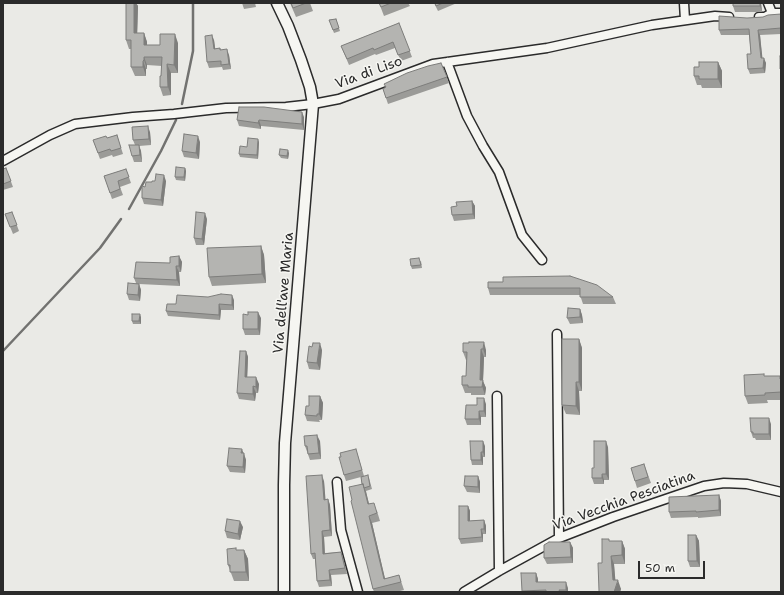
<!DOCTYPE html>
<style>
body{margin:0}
#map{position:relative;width:784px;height:595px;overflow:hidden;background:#eaeae6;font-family:"Shantell Sans",sans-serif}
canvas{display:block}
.frame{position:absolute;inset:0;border:4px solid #2b2b2b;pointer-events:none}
.scale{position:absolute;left:638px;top:561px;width:67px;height:18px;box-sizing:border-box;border:2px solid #2b2b2b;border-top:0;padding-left:5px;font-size:12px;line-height:14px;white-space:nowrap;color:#2b2b2b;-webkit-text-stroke:3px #f6f6f2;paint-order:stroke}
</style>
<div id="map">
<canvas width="784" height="595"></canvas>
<div class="frame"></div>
<div class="scale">50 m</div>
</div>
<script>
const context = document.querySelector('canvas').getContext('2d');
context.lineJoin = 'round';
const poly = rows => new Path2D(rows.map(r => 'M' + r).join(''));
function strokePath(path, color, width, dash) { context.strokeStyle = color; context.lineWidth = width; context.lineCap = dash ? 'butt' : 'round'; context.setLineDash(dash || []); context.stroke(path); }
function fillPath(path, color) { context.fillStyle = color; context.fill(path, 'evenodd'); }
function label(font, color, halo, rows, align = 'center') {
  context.font = font + ' "Shantell Sans",sans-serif'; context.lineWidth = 3; context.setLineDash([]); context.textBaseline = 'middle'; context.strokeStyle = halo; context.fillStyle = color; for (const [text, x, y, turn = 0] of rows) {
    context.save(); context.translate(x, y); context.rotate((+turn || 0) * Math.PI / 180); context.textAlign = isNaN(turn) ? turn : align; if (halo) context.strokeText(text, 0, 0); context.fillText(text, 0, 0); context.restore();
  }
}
const stream = poly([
 [182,104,193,51,193,3],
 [129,209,161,151,176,120],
 [3,351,100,248,121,219]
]);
const minor = poly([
 [684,3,685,20],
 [768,3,772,13],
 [759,17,765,17,772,13,781,13],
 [447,62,467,116,483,146,499,172,522,235,542,260],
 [3,161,50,135,75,124,133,117,174,114,226,108,286,107,313,104,339,99,433,64,547,48,652,25,715,16,729,17],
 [557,334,559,538],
 [497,396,499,571],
 [337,482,341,530,358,592],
 [464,592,499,571,559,538,613,517,704,486,724,483,747,484,781,492]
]);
const tertiary = poly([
 [277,3,288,26,301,60,310,87,313,104,285,443,284,485,284,592]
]);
const wall = poly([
 [126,3,136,3,138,6,137,33,144,33,147,42,147,45,160,45,178,43,178,73,171,73,171,95,163,96,160,87,162,66,147,65,147,69,146,69,146,76,135,76,131,67,131,49,129,49,126,40],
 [242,3,256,3,255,3,256,7,244,9],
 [290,3,310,3,313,11,296,17],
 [379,3,408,3,410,6,384,16],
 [434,3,457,3,438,11],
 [733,3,761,3,762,12,735,12,733,6],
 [781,14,781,34,760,35,762,58,766,63,765,73,750,74,748,69,751,54,749,35,721,35,719,30,747,18,763,17],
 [336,19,340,31,334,33,329,20],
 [399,23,412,57,401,61,395,48,376,55,375,54,349,65,341,46],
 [214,40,215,49,220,48,221,50,229,55,231,69,223,70,222,67,209,68,207,62],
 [718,62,722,71,722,88,702,88,701,85,697,85,694,76,699,67],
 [441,63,449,83,388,104,383,89],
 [304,117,304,130,261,126,261,129,239,126,237,120],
 [150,132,151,145,139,146,141,151,142,162,134,162,132,156,135,145,133,140],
 [117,135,123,154,113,157,112,155,100,159,93,140,107,138],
 [200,142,199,159,184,157,182,151],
 [259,142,258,159,240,157,239,154,247,147],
 [289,153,288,159,281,158,279,155],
 [6,168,13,187,3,190,3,169],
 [185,168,186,171,185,181,176,180,175,177],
 [126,169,131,183,120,187,123,195,112,199,104,176],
 [155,181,166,181,163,206,144,204,142,198,145,187,152,182],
 [472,201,475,206,475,219,454,221,452,215,457,206],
 [12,212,19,231,13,234,5,214],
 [207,219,204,245,196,245,194,238],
 [261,246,264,255,266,283,212,286,209,277],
 [179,256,182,262,181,272,179,272,180,286,139,284,141,290,140,301,129,300,127,294,136,283,134,278,170,263],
 [421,261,422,268,412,269,411,266],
 [570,276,613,297,616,304,583,304,580,295,490,295,488,288,503,282],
 [234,300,234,310,221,310,220,320,168,316,166,311,176,304],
 [580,309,582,315,583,323,570,324,567,318],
 [141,317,141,324,133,324,132,321],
 [261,318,260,335,245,335,243,329],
 [579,339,582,348,582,391,579,391,580,415,566,414,562,405],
 [463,343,486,350,486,357,484,357,483,381,486,388,485,395,471,395,471,393,465,393,462,385,466,376,467,360,466,360,463,352],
 [312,347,322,350,320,370,309,369,307,362],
 [246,351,248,357,247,377,259,384,258,393,256,393,255,401,239,399,237,393],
 [765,376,781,379,781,400,767,400,768,403,748,404,745,396],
 [320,396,323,403,322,420,319,420,320,422,307,421,305,415,309,406],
 [486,404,486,417,481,417,481,425,467,425,465,419,477,405],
 [771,424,771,440,756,440,755,438,753,438,751,432],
 [320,441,321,459,310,460,305,446],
 [485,446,485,457,483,457,483,465,472,465,471,460],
 [608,447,609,480,604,480,604,484,594,484,592,478,594,468],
 [356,449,364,476,369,478,372,489,366,491,369,504,377,511,380,521,372,523,385,579,399,575,404,590,396,592,374,592,373,589,352,500,362,484,361,477,346,481,344,475,341,457],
 [244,453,246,460,245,473,230,472,227,466],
 [644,464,651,483,637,488,631,468],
 [478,476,480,482,480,493,467,492,464,486],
 [324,481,325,499,328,499,330,505,332,536,324,537,325,553,341,552,347,574,331,575,332,586,319,587,317,581,315,559,313,559,311,554],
 [719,495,721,501,721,516,698,518,698,517,671,518,669,512],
 [468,506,470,511,470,521,484,520,486,526,486,534,483,534,483,542,461,544,459,539],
 [243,527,240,540,227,538,225,531],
 [696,535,699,541,700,567,690,567,688,561],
 [610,541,622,541,625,549,625,564,614,564,615,580,621,589,620,592,598,592,599,591,602,563],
 [570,542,573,548,573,563,547,564,544,558],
 [236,548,236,550,244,550,248,559,249,581,234,581,228,565],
 [536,573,538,579,538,582,568,588,568,592,522,592,522,591]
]);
const shadedWall = poly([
 [134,3,136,3,138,6,137,42,134,33],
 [760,3,761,3,762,12,760,6],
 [758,30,760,35,763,63,761,58],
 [144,33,147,42,147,54,144,45],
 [175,34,178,43,178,73,174,65],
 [212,35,214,40,216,54,214,49],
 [227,49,229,55,231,69,229,64],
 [144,57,147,65,147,69,144,60],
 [764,58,766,63,765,73,763,68],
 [143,61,146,69,146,76,143,67],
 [718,62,722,71,722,88,718,79],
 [167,64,171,73,171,95,168,87],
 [302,112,304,117,304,130,302,124],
 [259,120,261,126,261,129,258,123],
 [148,126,150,132,151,145,149,139],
 [198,136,200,142,199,159,196,153],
 [258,139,259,142,258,159,257,155],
 [139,145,141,151,142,162,140,155],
 [288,150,289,153,288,159,287,156],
 [185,168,186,171,185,181,184,177],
 [164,175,166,181,163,206,161,200],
 [472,201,475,206,475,219,473,214],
 [205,213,207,219,204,245,202,239],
 [261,246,264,255,266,283,262,274],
 [179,256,182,262,181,272,179,266],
 [176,266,179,272,180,286,177,280],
 [139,284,141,290,140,301,138,295],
 [232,295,234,300,234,310,232,305],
 [219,304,221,310,220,320,219,315],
 [580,309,582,315,583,323,580,317],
 [258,312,261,318,260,335,258,329],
 [140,314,141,317,141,324,139,321],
 [579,339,582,348,582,391,579,382],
 [484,342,486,350,486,357,483,349],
 [320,343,322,350,320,370,317,363],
 [481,349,484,357,483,381,486,388,485,395,480,380],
 [246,351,248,357,247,383,245,377],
 [256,377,259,384,258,393,256,387],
 [576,382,579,391,580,415,576,406],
 [253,386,256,393,255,401,253,394],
 [320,396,323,403,322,420,319,414],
 [484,398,486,404,486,417,484,411],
 [479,411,481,417,481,425,479,419],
 [769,418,771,424,771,440,769,434],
 [317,435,320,441,321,459,319,453],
 [483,441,485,446,485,457,483,452],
 [606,441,608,447,609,480,606,474],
 [242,449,246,460,245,473,243,467,241,453],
 [481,452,483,457,483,465,481,460],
 [602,474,604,480,604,484,602,478],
 [322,475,324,481,326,505,324,500],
 [478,476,480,482,480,493,478,487],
 [363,484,366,492,371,512,368,504],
 [719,495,721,501,721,516,719,510],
 [328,499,330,505,332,536,330,530],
 [468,506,470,511,470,526,468,521],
 [369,516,372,523,387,587,384,579],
 [484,520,486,526,486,534,484,529],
 [240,521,243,527,240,540,238,534],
 [481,529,483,534,483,542,482,537],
 [322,531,324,537,325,559,323,554],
 [696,535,699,541,700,567,697,561],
 [622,541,625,549,625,564,622,555],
 [570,542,573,548,573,563,571,557],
 [244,550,248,559,249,581,246,572],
 [341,552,343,557,347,574,345,568],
 [611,556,614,564,616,587,618,580,621,589,620,592,614,592],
 [329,570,331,575,332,586,330,580],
 [536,573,538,579,538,588,536,582],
 [566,582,568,588,568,592,567,592,566,590]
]);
const building = poly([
 [126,3,134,3,134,33,144,33,144,45,160,45,160,34,175,34,174,65,167,64,168,87,160,87,160,76,161,76,162,57,144,57,144,60,143,61,143,67,131,67,131,40,126,40,126,3],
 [291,3,306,3,293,8,291,3],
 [379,3,391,3,381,7,379,3],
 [435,3,443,3,436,6,435,3],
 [733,3,760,3,760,6,733,6,733,3],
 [781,14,781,28,758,30,761,58,764,58,763,68,748,69,747,54,751,54,749,29,719,30,719,16,747,18,763,17,768,15,781,14],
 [336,19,339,28,333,30,329,20,336,19],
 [399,23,410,51,398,55,393,42,374,50,373,48,347,59,341,46,399,23],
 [212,35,214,49,220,48,220,50,227,49,229,64,221,65,221,61,207,62,205,36,212,35],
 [780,56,781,56,781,69,780,69,780,56],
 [699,62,718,62,718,79,699,79,699,76,694,76,694,67,699,67,699,62],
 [441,63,447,77,386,98,383,89,386,87,384,84,407,73,428,66,441,63],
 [239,107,264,107,302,112,302,124,259,120,258,123,237,120,239,107],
 [148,126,149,139,133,140,132,127,148,126],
 [184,134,198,136,196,153,182,151,184,134],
 [117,135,121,148,111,151,110,149,98,153,93,140,106,136,107,138,117,135],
 [248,138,258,139,257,155,239,154,240,146,247,147,248,138],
 [129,145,139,145,140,155,132,156,129,145],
 [280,149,288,150,287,156,279,155,280,149],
 [176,167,185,168,184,177,175,177,176,167],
 [6,168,11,181,3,184,3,169,6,168],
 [126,169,129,177,118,181,120,189,110,193,104,176,126,169],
 [156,174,164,175,161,200,142,198,142,186,145,187,146,182,152,182,152,181,155,181,156,174],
 [472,201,473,214,452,215,451,207,457,206,456,202,472,201],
 [12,212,17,225,10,227,5,214,12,212],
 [196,212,205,213,202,239,194,238,196,212],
 [261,246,262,274,209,277,207,248,261,246],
 [179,256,179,266,176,266,177,280,134,278,136,262,170,263,170,257,179,256],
 [419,258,421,265,411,266,410,259,419,258],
 [570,276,597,285,613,297,580,297,580,288,488,288,488,282,503,282,503,277,570,276],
 [128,283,139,284,138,295,127,294,128,283],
 [221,294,232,295,232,305,219,304,219,315,166,311,167,304,176,304,177,295,208,297,221,294],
 [568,308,580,309,580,317,567,318,568,308],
 [248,312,258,312,258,329,243,329,243,314,248,315,248,312],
 [132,314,140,314,139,321,132,321,132,314],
 [562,339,579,339,579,382,576,382,576,406,562,405,562,339],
 [469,342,484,342,483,349,481,349,480,380,483,380,482,387,468,387,468,385,462,385,462,376,466,376,467,352,463,352,463,343,469,343,469,342],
 [313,343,320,343,317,363,307,362,309,346,312,347,313,343],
 [240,351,246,351,245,377,256,377,256,387,253,386,253,394,237,393,240,351],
 [764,374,764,376,780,376,780,379,781,379,781,392,765,393,765,395,745,396,744,375,764,374],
 [309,396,320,396,319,414,317,414,317,416,305,415,306,406,309,406,309,396],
 [477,398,484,398,484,411,479,411,479,419,465,419,466,405,477,405,477,398],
 [750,418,769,418,769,434,753,434,753,432,751,432,750,418],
 [317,435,319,453,308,454,307,446,305,446,304,436,317,435],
 [470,441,483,441,483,452,481,452,481,460,471,460,470,441],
 [594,441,606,441,606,474,602,474,602,478,592,478,592,468,594,468,594,441],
 [229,448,242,449,241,453,244,453,243,467,227,466,229,448],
 [356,449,362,470,344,475,339,457,341,457,340,453,356,449],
 [644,464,648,477,635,481,631,468,644,464],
 [322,475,324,500,328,499,330,530,322,531,323,554,341,552,345,568,329,570,330,580,317,581,315,553,311,554,306,476,322,475],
 [368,475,370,486,364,488,363,484,362,484,361,477,368,475],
 [465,476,478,476,478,487,464,486,465,476],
 [363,484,368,504,374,503,377,513,369,516,384,579,399,575,401,582,373,589,351,501,352,500,349,487,363,484],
 [719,495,719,510,696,512,696,511,669,512,669,497,719,495],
 [459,506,468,506,468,521,484,520,484,529,481,529,482,537,459,539,459,506],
 [227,519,240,521,238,534,225,531,227,519],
 [688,535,696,535,697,561,688,561,688,535],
 [602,539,609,539,609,541,622,541,622,555,611,556,613,580,618,580,614,592,598,592,599,591,598,563,602,563,602,539],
 [549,542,570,542,571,557,544,558,544,545,549,542],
 [236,548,236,550,244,550,246,572,230,572,230,565,228,565,227,549,236,548],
 [521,573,536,573,536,582,566,582,566,590,559,590,560,592,546,592,546,590,522,591,521,573]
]);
const streetNames = [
 ["Via di Liso",369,73,-20],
 ["Via dell'ave Maria",284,293,-85],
 ["Via Vecchia Pesciatina",624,501,-20]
];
strokePath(stream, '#727270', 2.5);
strokePath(minor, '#2b2b2b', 11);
strokePath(tertiary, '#2b2b2b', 13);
strokePath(minor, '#f6f6f2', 8);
strokePath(tertiary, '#f6f6f2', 10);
fillPath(wall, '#9b9b98');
fillPath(shadedWall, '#7e7e7c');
fillPath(building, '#b4b4b1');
strokePath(building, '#7e7e7c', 1);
label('14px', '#2b2b2b', '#f6f6f2', streetNames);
</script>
